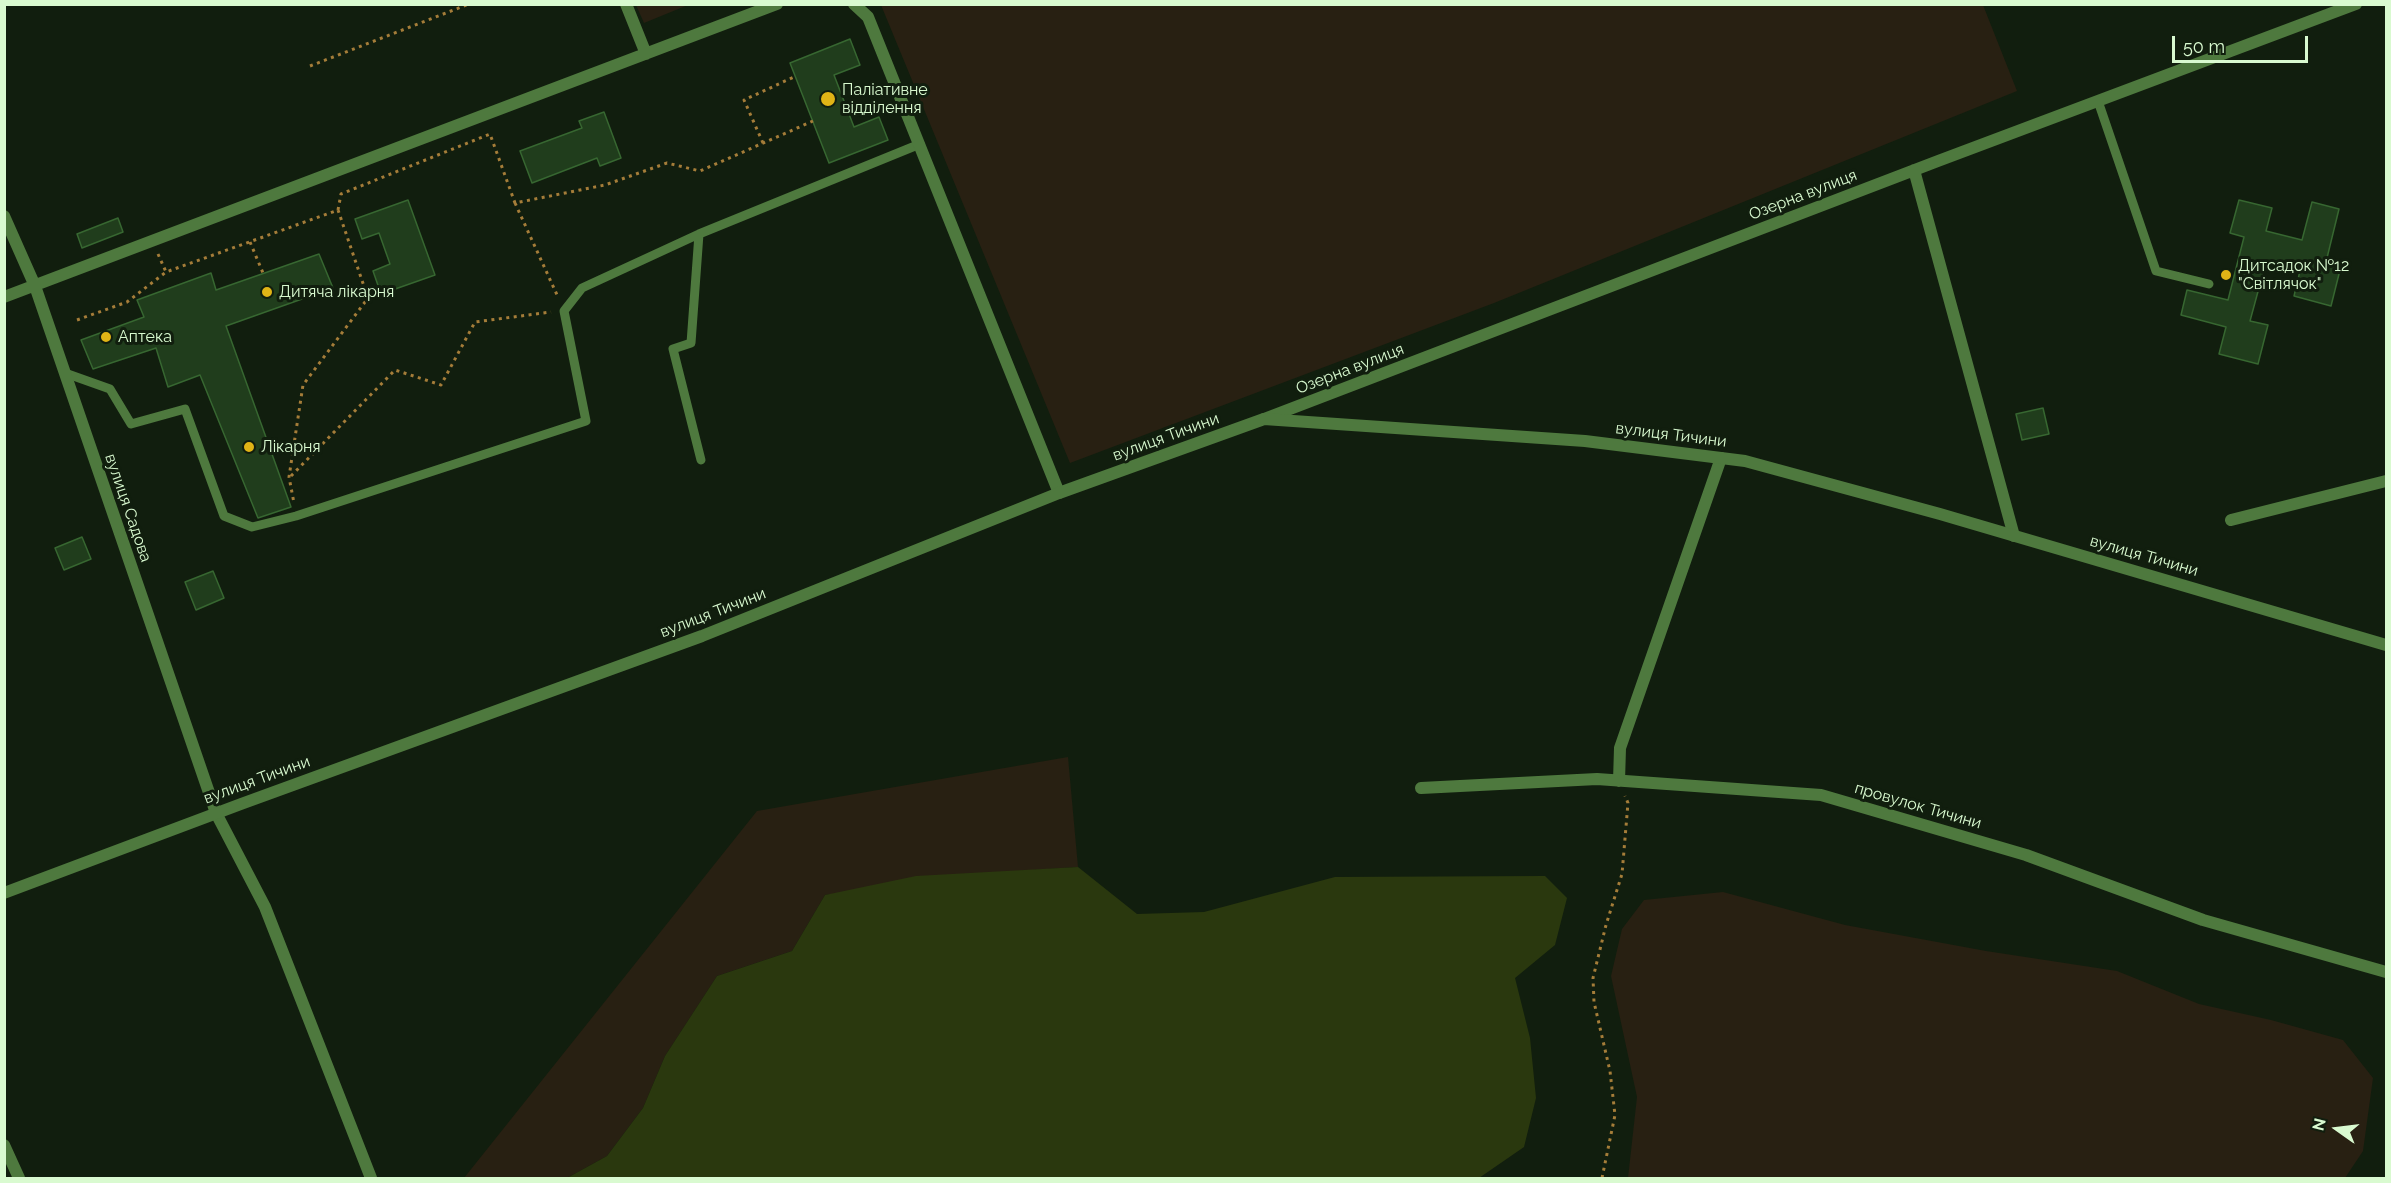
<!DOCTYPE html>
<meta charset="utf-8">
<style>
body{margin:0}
#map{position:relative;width:2391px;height:1183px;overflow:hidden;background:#111e0e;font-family:Raleway,sans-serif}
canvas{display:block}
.frame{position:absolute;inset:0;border:6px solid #d9fad0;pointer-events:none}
.north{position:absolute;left:2307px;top:1099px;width:60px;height:60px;-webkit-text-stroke:4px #111e0e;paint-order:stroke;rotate:284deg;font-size:16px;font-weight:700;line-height:24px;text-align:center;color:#d9fad0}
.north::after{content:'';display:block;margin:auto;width:21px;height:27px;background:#d9fad0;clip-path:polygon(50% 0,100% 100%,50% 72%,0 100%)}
.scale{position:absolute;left:2172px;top:36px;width:136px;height:27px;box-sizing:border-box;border:3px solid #d9fad0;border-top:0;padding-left:8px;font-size:18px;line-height:21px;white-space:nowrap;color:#d9fad0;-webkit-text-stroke:4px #111e0e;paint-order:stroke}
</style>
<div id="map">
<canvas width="2391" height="1183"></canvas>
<div class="frame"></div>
<div class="north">N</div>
<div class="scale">50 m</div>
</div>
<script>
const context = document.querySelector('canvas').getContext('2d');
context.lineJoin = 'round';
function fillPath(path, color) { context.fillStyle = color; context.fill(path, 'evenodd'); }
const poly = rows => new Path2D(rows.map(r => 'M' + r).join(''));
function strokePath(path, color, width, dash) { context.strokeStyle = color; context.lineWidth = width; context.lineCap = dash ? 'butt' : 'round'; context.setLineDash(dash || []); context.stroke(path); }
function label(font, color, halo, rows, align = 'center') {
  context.font = font + ' Raleway,sans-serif'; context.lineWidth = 6; context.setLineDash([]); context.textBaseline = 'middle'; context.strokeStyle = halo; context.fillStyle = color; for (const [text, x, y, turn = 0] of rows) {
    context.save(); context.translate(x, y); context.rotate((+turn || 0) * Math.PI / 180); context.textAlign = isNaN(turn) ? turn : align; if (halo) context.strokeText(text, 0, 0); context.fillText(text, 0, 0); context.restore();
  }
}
const green = poly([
 [636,5,688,5,644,23],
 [881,5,1983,5,2017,91,1494,303,1070,463],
 [1068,757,1078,867,1003,872,825,895,792,951,717,976,665,1056,643,1108,607,1156,567,1178,464,1178,757,811],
 [1723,892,1845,925,1986,951,2117,971,2199,1004,2271,1020,2343,1040,2373,1078,2363,1151,2345,1178,1628,1178,1637,1097,1611,976,1622,929,1644,900]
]);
const water = poly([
 [1078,867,1137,914,1204,912,1335,877,1545,876,1567,898,1555,945,1515,978,1530,1038,1536,1098,1524,1147,1479,1178,567,1178,607,1156,643,1108,665,1056,717,976,792,951,825,895,916,876]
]);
const building = poly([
 [850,39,860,65,834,75,854,127,879,117,888,140,829,163,790,63,850,39],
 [604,112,621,158,600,166,597,158,532,183,520,151,582,128,579,121,604,112],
 [408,200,435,275,381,294,373,271,390,264,379,233,362,239,355,219,408,200],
 [2239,200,2272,208,2266,231,2302,240,2312,202,2339,209,2326,262,2341,266,2331,306,2294,296,2300,271,2266,262,2250,321,2268,325,2258,364,2219,354,2226,327,2181,315,2187,290,2228,300,2244,237,2230,233,2239,200],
 [118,218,123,232,82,248,77,234,118,218],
 [319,254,333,288,226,326,291,507,258,518,200,375,168,387,156,348,93,369,81,340,144,317,137,300,211,273,216,290,319,254],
 [2043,408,2049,434,2022,440,2016,414,2043,408],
 [82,537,91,559,64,570,55,548,82,537],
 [213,571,224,598,196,610,185,582,213,571]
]);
const path = poly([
 [310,66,469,4],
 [763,143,744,100,796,76],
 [515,203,558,297],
 [338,210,341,194,490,134,515,203,605,185,667,163,700,171,813,121],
 [250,242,263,273],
 [158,254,166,272,338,210,368,298,303,385,289,477,294,503],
 [77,320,127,302,166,272],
 [291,476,395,370,441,385,475,322,551,312],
 [1602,1178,1615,1115,1610,1071,1594,1002,1593,978,1606,925,1622,874,1628,803,1625,796]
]);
const service = poly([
 [2098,101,2156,271,2209,284],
 [65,373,110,389,131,424,185,409,224,516,252,527,296,516,586,421,564,311,582,288,699,234],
 [701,460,673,349,691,343,699,234,920,144]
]);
const minor = poly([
 [626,4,646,54],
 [854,4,868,17,1059,493],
 [1914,170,2014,536],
 [4,216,35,286,216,813,265,907,371,1178],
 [4,297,777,4],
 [1264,419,1938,161,2356,4],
 [2231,520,2386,481],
 [1619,781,1620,748,1721,458],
 [1421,788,1597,779,1821,795,2026,855,2203,920,2386,972]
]);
const tertiary = poly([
 [4,893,241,804,702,636,1059,493,1264,419,1585,441,1745,461,1940,514,2386,645],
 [4,1145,19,1178]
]);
const markers = [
 [828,99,8,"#e0b416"],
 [2226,275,6,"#e0b416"],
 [267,292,6,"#e0b416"],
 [106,337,6,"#e0b416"],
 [249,447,6,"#e0b416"]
];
const poiNames = [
 ["Паліативне",842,90],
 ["відділення",842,108],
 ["Дитсадок №12",2238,266],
 ["\"Світлячок\"",2238,284],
 ["Дитяча лікарня",279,292],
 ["Аптека",118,337],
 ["Лікарня",261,447]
];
const streetNames = [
 ["Озерна вулиця",1803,195,-21],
 ["Озерна вулиця",1350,369,-21],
 ["вулиця Тичини",1671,435,7],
 ["вулиця Тичини",1166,437,-20],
 ["вулиця Садова",128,508,71],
 ["вулиця Тичини",2144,556,16],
 ["вулиця Тичини",713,613,-21],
 ["вулиця Тичини",257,780,-20],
 ["провулок Тичини",1918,806,16]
];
fillPath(green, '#282012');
fillPath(water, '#2a380e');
fillPath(building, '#203d1c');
strokePath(building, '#376731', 1.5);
strokePath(path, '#a57d39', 3, [3, 4.5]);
strokePath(service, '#4e793e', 9);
strokePath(minor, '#4e793e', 12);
strokePath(tertiary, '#4e793e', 12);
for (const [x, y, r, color] of markers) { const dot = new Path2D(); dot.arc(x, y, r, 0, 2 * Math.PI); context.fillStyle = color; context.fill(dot); strokePath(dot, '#111e0e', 2); }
label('16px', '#d9fad0', '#111e0e', poiNames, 'left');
label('16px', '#d9fad0', '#111e0e', streetNames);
</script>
